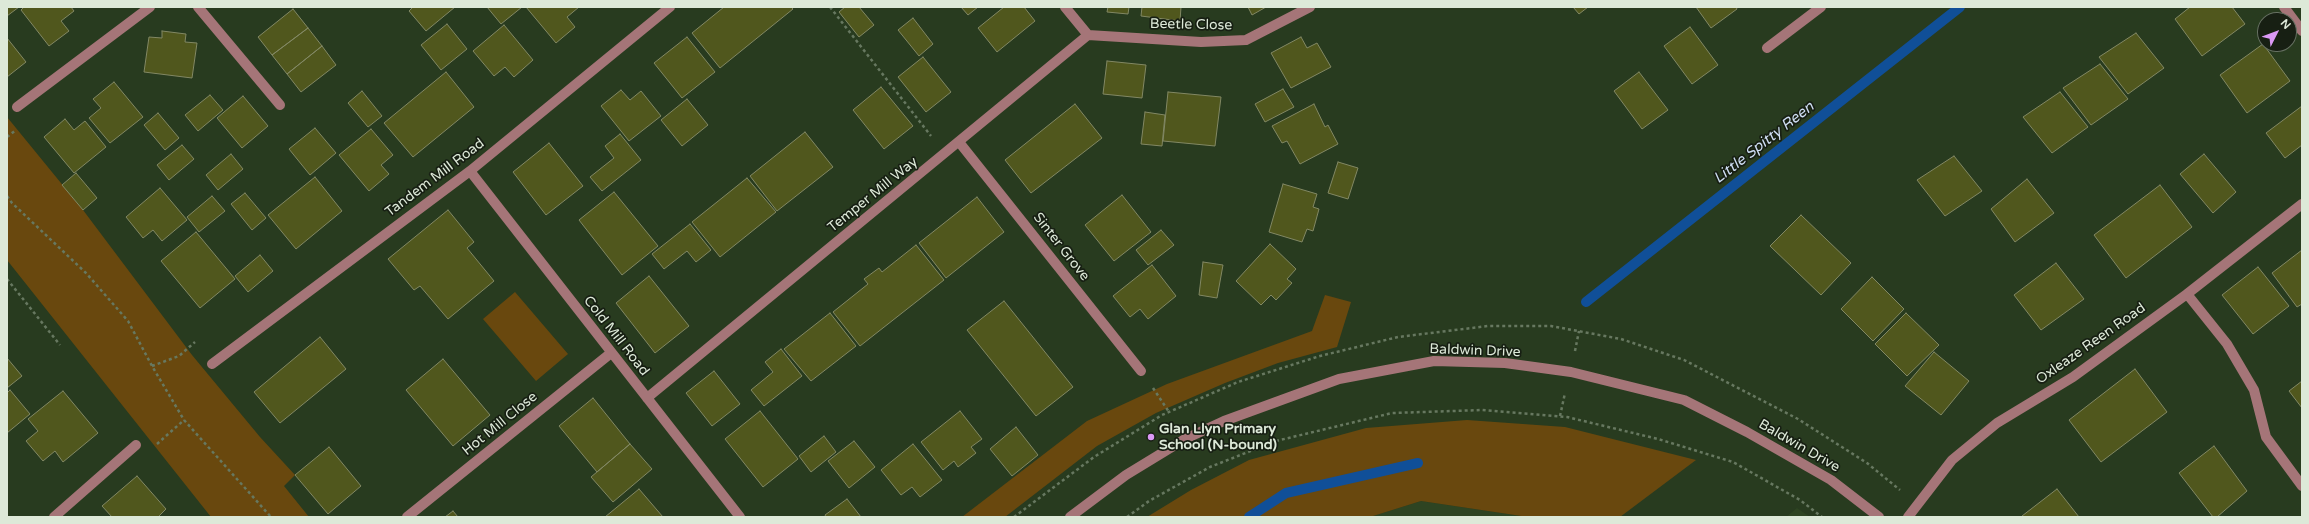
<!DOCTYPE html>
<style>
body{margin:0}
#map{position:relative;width:2309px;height:524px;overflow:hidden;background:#283b1f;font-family:"Varela Round",sans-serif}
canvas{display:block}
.frame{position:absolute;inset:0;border:8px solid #dde9d8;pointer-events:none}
.north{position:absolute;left:2257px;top:12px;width:40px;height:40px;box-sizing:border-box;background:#171f13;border:1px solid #667062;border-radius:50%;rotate:48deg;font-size:11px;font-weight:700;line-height:16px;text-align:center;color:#dde9d8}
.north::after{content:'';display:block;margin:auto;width:14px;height:18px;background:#db99f5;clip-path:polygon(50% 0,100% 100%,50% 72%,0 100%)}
</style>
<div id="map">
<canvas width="2309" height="524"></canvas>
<div class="frame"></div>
<div class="north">N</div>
</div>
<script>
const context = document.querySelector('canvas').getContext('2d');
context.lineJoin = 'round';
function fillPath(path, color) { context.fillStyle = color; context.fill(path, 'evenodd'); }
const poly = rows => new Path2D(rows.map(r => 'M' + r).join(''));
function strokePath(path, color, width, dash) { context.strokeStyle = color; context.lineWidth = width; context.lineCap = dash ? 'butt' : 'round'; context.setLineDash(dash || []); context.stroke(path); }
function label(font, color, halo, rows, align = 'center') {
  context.font = font + ' "Varela Round",sans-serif'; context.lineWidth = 3.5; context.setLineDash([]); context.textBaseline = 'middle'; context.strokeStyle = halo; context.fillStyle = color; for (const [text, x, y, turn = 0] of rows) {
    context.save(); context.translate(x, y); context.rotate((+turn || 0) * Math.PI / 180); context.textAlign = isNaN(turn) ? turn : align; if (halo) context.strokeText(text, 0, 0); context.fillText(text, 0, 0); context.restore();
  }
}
const built = poly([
 [1421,501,1528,517,1370,517],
 [1797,508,1810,517,1786,517]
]);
const green = poly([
 [7,117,83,210,192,355,260,437,295,475,284,486,309,517,211,517,7,260],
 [515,292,568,354,536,381,483,319],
 [1325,295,1351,302,1337,347,1278,363,1225,383,1156,413,1097,446,1005,517,962,517,1087,421,1167,384,1312,331],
 [1467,420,1565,427,1696,460,1620,517,1528,517,1421,501,1370,517,1147,517,1191,490,1249,460,1366,428]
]);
const stream = poly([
 [1586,302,1960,7],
 [1249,517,1286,493,1418,463]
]);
const building = poly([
 [7,7,19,7,7,16,7,7],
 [24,7,71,7,74,11,61,21,69,31,49,46,21,10,24,7],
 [413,7,455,7,426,31,409,11,413,7],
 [487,7,522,7,501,24,487,7],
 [526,7,579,7,567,17,575,27,556,43,526,7],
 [724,7,791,7,793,9,720,68,692,33,724,7],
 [845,7,859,7,874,25,859,37,839,12,845,7],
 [961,7,978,7,968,15,961,7],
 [1004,7,1024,7,1035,21,997,52,978,28,1004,7],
 [1108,7,1129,7,1128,14,1107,12,1108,7],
 [1142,7,1181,7,1180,21,1141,16,1142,7],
 [1248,7,1266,7,1252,15,1248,7],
 [1573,7,1588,7,1579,14,1573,7],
 [1696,7,1736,7,1737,9,1711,28,1696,7],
 [2190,7,2232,7,2245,24,2202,56,2175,19,2190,7],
 [293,9,308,28,272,55,258,37,293,9],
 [913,18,933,44,919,56,898,30,913,18],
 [447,24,467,49,441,70,421,45,447,24],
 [504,25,533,60,514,77,505,67,494,76,473,51,504,25],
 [1690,27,1718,65,1692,84,1664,46,1690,27],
 [308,28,322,46,287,74,272,55,308,28],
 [162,31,186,34,185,42,197,43,192,78,144,72,149,37,162,38,162,31],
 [2136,33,2164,68,2128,94,2099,57,2136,33],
 [687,37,715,72,682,98,654,63,687,37],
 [1301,37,1307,48,1317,43,1331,67,1291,88,1271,53,1301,37],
 [7,38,26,62,7,77,7,38],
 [2263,44,2290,81,2247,113,2220,75,2263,44],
 [322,46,336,65,301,92,287,74,322,46],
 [923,57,951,92,926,112,898,77,923,57],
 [1107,61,1146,65,1142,98,1103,94,1107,61],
 [2100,64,2128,99,2091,125,2063,88,2100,64],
 [446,72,474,107,413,157,384,123,446,72],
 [1639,72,1668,110,1642,129,1614,91,1639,72],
 [114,82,143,117,110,143,89,118,101,108,93,99,114,82],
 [881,87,913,126,884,149,853,110,881,87],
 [1283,89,1294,107,1265,122,1255,104,1283,89],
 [621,90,630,100,641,91,661,116,629,141,601,106,621,90],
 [362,91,382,116,368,127,348,103,362,91],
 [1168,92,1221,97,1215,146,1163,141,1168,92],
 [2060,92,2088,127,2052,153,2023,117,2060,92],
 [210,95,223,110,198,131,185,115,210,95],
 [243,96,268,126,242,148,217,118,243,96],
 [687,99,708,125,682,146,661,120,687,99],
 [1075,104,1102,138,1031,193,1005,160,1075,104],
 [1314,104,1325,127,1328,125,1338,144,1300,164,1287,141,1282,143,1272,126,1314,104],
 [2302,106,2302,145,2285,158,2266,133,2302,106],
 [1145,112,1165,115,1162,146,1141,144,1145,112],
 [158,113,179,138,165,150,144,125,158,113],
 [65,119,74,130,85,121,106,147,74,173,44,137,65,119],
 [315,128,336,153,310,175,289,149,315,128],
 [371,129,393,155,381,165,389,174,369,191,339,155,371,129],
 [805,132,833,167,777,211,750,176,805,132],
 [620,134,641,160,602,191,590,177,614,158,605,146,620,134],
 [549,143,583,186,546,215,513,172,549,143],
 [182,145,194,159,169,180,157,165,182,145],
 [231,154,243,169,218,190,206,175,231,154],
 [2204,154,2236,192,2213,213,2180,174,2204,154],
 [1954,156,1982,191,1945,216,1917,180,1954,156],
 [1338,162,1358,168,1348,199,1328,193,1338,162],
 [76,173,97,198,83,210,62,185,76,173],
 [315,177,342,211,296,249,268,215,315,177],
 [747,178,776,212,720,257,692,222,747,178],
 [2027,179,2054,213,2015,242,1991,209,2027,179],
 [1283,184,1317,194,1313,207,1319,209,1313,231,1307,229,1302,242,1269,232,1283,184],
 [2160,185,2192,227,2126,278,2094,235,2160,185],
 [160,188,187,220,162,241,153,230,143,238,126,217,160,188],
 [614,192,658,246,622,275,579,220,614,192],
 [245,193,266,218,252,230,231,204,245,193],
 [1122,195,1151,232,1114,261,1085,225,1122,195],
 [212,196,225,211,199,232,187,217,212,196],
 [977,197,1004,232,946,278,919,243,977,197],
 [448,210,474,242,467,248,494,281,448,319,420,286,414,290,388,259,448,210],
 [1801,215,1851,263,1821,295,1770,246,1801,215],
 [690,224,711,250,696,262,687,251,664,269,652,254,690,224],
 [1161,230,1174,245,1148,265,1136,250,1161,230],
 [196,232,235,279,200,308,161,261,196,232],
 [1270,244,1296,269,1287,279,1292,283,1276,300,1271,295,1261,305,1236,281,1270,244],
 [916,245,944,280,860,346,833,312,868,284,864,279,879,268,882,272,916,245],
 [2302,250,2302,304,2297,307,2272,273,2302,250],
 [260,255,273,271,248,292,235,276,260,255],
 [1203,262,1223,265,1217,298,1199,295,1203,262],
 [2056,263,2084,299,2041,330,2014,295,2056,263],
 [1152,265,1176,296,1148,319,1140,309,1130,317,1113,296,1152,265],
 [2258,267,2289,306,2253,334,2222,295,2258,267],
 [649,276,689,326,655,353,616,303,649,276],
 [1872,277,1904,309,1873,341,1841,309,1872,277],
 [1004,301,1073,387,1036,416,967,330,1004,301],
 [830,313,856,346,811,381,784,349,830,313],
 [1906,313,1939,345,1907,376,1875,344,1906,313],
 [320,337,346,369,280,423,254,392,320,337],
 [781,349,802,376,764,406,751,390,773,372,765,362,781,349],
 [1934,352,1969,381,1941,415,1905,386,1934,352],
 [7,358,22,376,7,388,7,358],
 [443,359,490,415,453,446,406,390,443,359],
 [2135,369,2167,412,2101,462,2069,420,2135,369],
 [714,371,740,404,712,426,686,393,714,371],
 [2302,381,2302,408,2289,391,2302,381],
 [10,390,30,414,7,433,7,393,10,390],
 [63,391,98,433,63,462,55,451,43,461,26,441,38,431,28,419,63,391],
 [593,398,630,444,597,472,559,426,593,398],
 [760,411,798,459,763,487,725,439,760,411],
 [960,411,982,439,971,447,976,453,958,467,954,461,943,470,921,442,960,411],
 [1016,427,1038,455,1012,476,990,449,1016,427],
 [824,436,836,452,811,472,799,456,824,436],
 [854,441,875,467,849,488,828,461,854,441],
 [630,444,652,469,613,502,591,477,630,444],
 [913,444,942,480,920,497,912,487,901,495,881,470,913,444],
 [2214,446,2247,491,2217,517,2213,517,2179,473,2214,446],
 [329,447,361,486,328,514,295,475,329,447],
 [137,476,166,509,158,517,112,517,102,506,137,476],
 [639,489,663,517,605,517,639,489],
 [2057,489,2079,517,2022,517,2022,516,2057,489],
 [847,499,861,517,826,517,825,515,847,499],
 [453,511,458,517,445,517,453,511]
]);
const path = poly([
 [830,7,931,136],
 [7,137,16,130],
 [7,196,12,203,86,273,128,321,152,366,184,420,271,517],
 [7,279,60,345],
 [1575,351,1579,331],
 [152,366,179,356,195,342],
 [1153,388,1169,412],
 [1560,416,1565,393],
 [157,444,184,420],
 [1014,517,1094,457,1162,415,1238,382,1320,356,1398,337,1488,326,1551,326,1621,339,1684,360,1798,419,1867,463,1900,490],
 [1127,517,1149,501,1210,467,1276,441,1392,413,1482,410,1567,417,1658,439,1733,462,1800,500,1822,517]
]);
const minor = poly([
 [198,7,280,105],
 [2284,7,2302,31],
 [1088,35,1201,42,1246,40,1310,7],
 [1767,48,1821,7],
 [17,107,150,7],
 [959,142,1141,371],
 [470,171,740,517],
 [2187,294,2227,344,2254,390,2266,437,2302,486],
 [212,364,470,171,670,7],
 [647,398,1088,35,1065,7],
 [54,517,136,445],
 [407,517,611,353],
 [1070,517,1126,475,1185,439,1224,421,1339,379,1434,361,1505,363,1571,372,1684,400,1747,432,1831,480,1879,517],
 [1908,517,1952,460,1997,423,2073,377,2187,294,2302,204]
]);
const markers = [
 [1151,437,4,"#db99f5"]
];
const streetNames = [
 ["Beetle Close",1191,25,1],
 ["Tandem Mill Road",435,178,-37],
 ["Temper Mill Way",873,195,-39],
 ["Sinter Grove",1061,247,52],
 ["Cold Mill Road",616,336,52],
 ["Oxleaze Reen Road",2091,344,-35],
 ["Baldwin Drive",1475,351,2],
 ["Hot Mill Close",500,424,-39],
 ["Baldwin Drive",1799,446,30]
];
const poiNames = [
 ["Glan Llyn Primary",1159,429],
 ["School (N-bound)",1159,445]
];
const waterNames = [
 ["Little Spitty Reen",1764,143,-38]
];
fillPath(built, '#2e4422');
fillPath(green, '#69480e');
strokePath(stream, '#104f98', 10);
fillPath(building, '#50571d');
strokePath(building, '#828864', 1);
strokePath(path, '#677860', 2.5, [3, 3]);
strokePath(minor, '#a57578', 10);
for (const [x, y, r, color] of markers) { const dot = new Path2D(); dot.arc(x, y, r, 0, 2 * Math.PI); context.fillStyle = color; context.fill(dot); strokePath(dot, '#171f13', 1.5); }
label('14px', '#dde9d8', '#171f13', streetNames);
label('bold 14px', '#dde9d8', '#171f13', poiNames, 'left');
label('italic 15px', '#cfdef3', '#171f13', waterNames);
</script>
